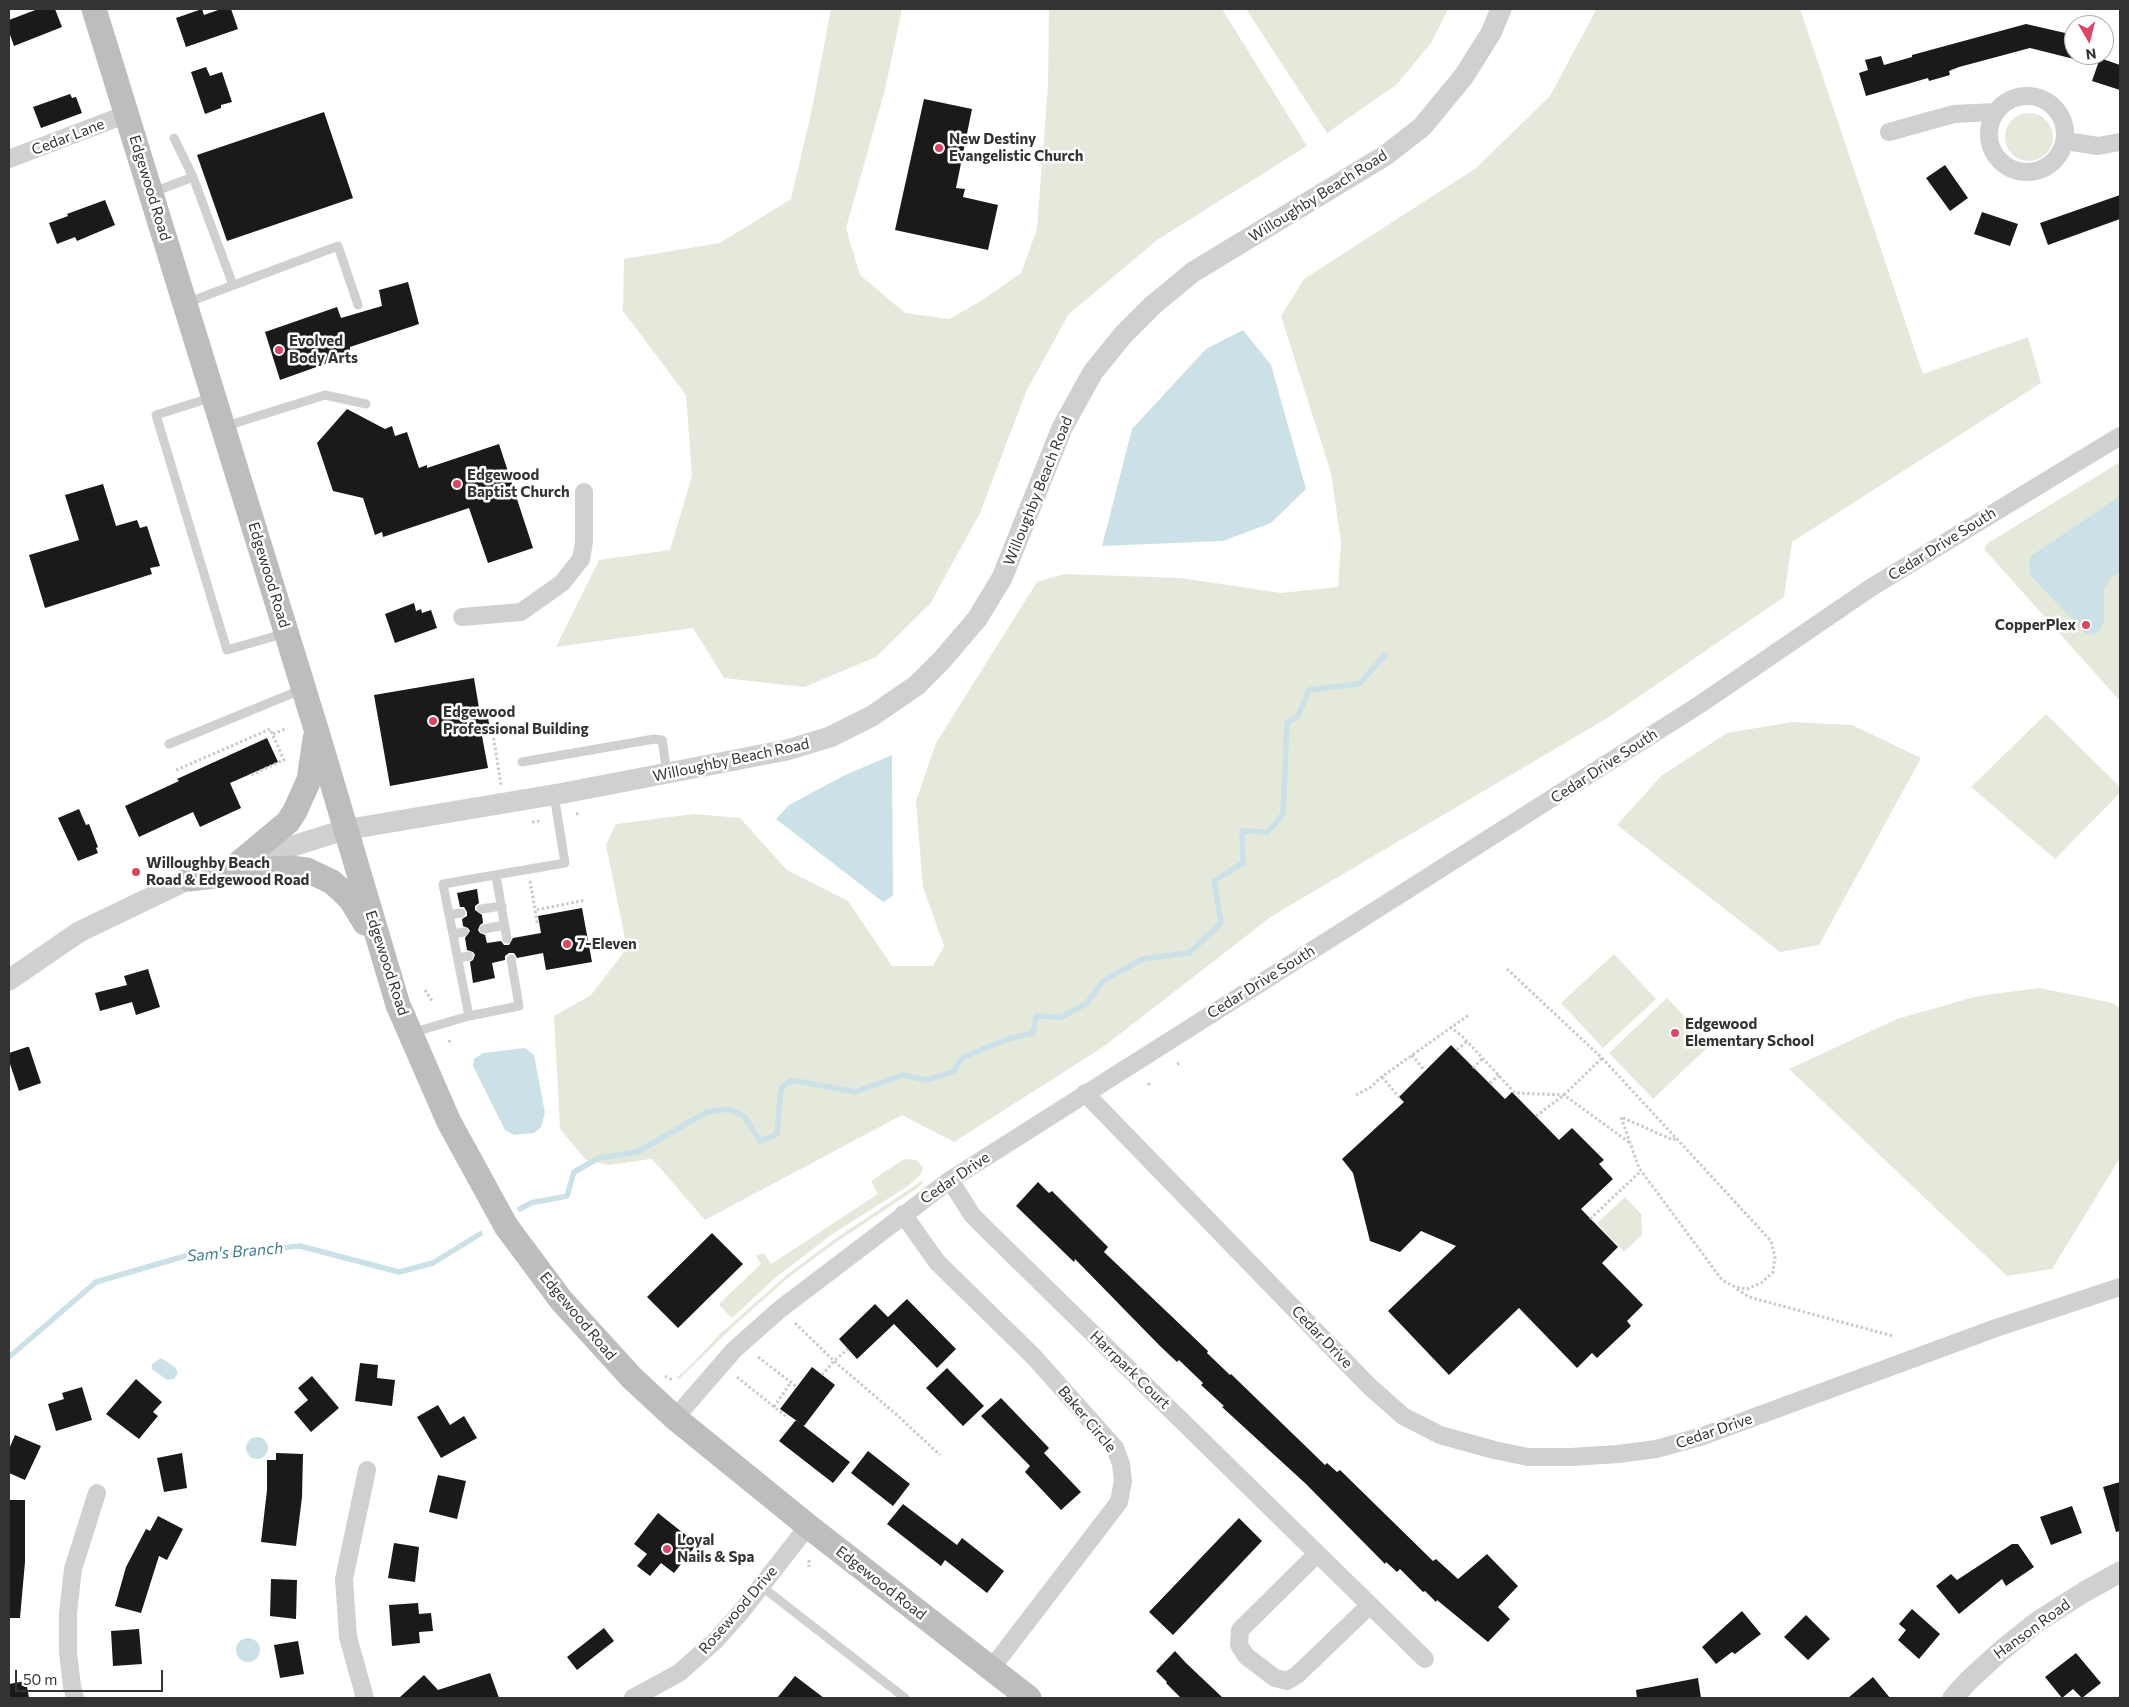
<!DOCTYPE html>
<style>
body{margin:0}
#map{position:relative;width:2129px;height:1707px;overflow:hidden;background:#fff;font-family:Commissioner,sans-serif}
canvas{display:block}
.frame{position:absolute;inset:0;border:10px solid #333;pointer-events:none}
.north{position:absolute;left:2064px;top:15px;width:50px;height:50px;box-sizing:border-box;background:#fff;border:1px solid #adadad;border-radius:50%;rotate:172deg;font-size:14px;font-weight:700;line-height:20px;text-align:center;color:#333}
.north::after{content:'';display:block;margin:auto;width:18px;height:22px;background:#d94666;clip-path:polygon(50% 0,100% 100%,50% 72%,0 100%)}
.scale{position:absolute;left:15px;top:1670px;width:148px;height:22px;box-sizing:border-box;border:2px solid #333;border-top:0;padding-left:6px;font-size:15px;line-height:18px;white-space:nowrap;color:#333;-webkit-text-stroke:4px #fff;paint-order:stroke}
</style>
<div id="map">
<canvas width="2129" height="1707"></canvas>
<div class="frame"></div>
<div class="north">N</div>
<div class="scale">50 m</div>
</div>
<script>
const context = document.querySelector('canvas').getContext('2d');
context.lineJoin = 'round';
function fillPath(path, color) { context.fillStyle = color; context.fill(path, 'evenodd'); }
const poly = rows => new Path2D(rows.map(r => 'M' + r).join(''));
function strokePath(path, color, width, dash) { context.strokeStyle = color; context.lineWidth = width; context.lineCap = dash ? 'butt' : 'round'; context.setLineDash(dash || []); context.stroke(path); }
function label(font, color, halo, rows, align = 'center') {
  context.font = font + ' Commissioner,sans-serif'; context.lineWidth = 5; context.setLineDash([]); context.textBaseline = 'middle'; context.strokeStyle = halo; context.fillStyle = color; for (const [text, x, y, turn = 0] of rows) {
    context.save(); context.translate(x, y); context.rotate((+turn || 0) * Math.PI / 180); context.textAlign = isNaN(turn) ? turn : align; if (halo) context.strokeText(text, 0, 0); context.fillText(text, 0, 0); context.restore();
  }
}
const green = poly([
 [831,9,902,9,885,90,846,228,860,275,905,313,949,319,981,301,1021,273,1037,229,1048,86,1049,9,1222,9,1307,146,1157,240,1068,315,1026,392,980,513,930,604,876,657,804,687,724,678,693,628,556,647,599,560,670,550,692,476,686,395,623,311,624,259,720,243,791,199,812,109],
 [1246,9,1448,9,1431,43,1396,85,1327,133],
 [1595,9,1800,9,1923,374,2028,337,2041,383,1792,542,1784,597,1609,717,1272,916,1103,1047,954,1142,902,1115,705,1220,652,1159,608,1165,586,1160,560,1129,554,1016,591,995,627,948,606,845,616,824,694,814,740,818,787,870,848,901,892,966,933,966,944,946,923,887,916,801,936,743,1037,582,1064,574,1181,578,1281,593,1338,587,1341,542,1331,473,1281,316,1304,279,1476,168,1550,96,1595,12],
 '2005 137a24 24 0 1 1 48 0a24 24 0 1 1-48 0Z',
 [2120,462,2120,701,1984,549,1988,543],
 [2046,714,2120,787,2120,793,2055,859,1971,787],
 [1792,722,1852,725,1921,758,1819,945,1780,952,1617,825,1661,776,1727,733],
 [1614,954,1656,999,1603,1048,1561,1003],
 [2040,988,2113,1003,2120,1008,2120,1158,2052,1269,2007,1276,1789,1069,1897,1019,1978,996],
 [1667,998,1711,1044,1653,1099,1609,1053],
 [904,1159,917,1160,923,1168,921,1174,908,1186,831,1235,775,1278,732,1318,720,1306,720,1303,761,1264,756,1256,764,1253,771,1264,878,1194,871,1181],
 [923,1180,922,1184,915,1190,838,1241,789,1277,736,1324,678,1380,677,1377,685,1371,720,1334,789,1273,835,1239],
 [1625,1197,1641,1214,1642,1235,1624,1252,1597,1223]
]);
const water = poly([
 [1243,330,1271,365,1306,489,1271,523,1223,541,1102,546,1132,429,1206,349],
 [2120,496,2120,573,2111,577,2104,590,2104,621,2099,632,2091,635,2085,633,2031,576,2029,568,2031,556],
 [892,755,893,896,883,902,776,819,789,805,843,776],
 [525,1048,534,1055,545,1113,541,1127,534,1133,514,1135,505,1130,473,1066,474,1059,483,1053],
 [161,1358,175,1367,178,1373,174,1379,167,1380,152,1369,152,1364],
 '246 1448a11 11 0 1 1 22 0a11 11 0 1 1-22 0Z',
 '236 1650a12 12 0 1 1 24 0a12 12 0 1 1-24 0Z'
]);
const stream = poly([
 [520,1209,531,1203,567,1196,574,1172,599,1158,637,1152,707,1112,729,1109,744,1116,760,1141,777,1134,781,1088,791,1080,855,1092,903,1075,926,1080,953,1072,962,1058,1008,1039,1033,1033,1036,1016,1061,1017,1087,1003,1103,981,1142,959,1189,953,1221,923,1214,881,1243,863,1242,831,1268,832,1283,814,1287,723,1298,716,1309,690,1359,684,1385,655],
 [9,1357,96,1282,185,1256,300,1246,399,1272,433,1263,480,1234]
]);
const building = poly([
 [38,9,55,9,62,27,14,46,9,32,9,20],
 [202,9,204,15,221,9,231,9,238,29,186,47,176,18],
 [2026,24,2074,35,2074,59,2030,48,1959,67,1949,71,1950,75,1929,81,1928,78,1866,96,1859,73,1868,70,1865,60,1881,56,1884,65,1912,57,1912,55],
 [2100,58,2120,65,2120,90,2092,81],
 [206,67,210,76,222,72,232,102,221,105,221,108,205,114,191,72],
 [70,94,72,98,76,97,82,113,41,128,33,107],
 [924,99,972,109,956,188,965,189,963,197,998,205,988,250,895,230],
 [324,112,353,198,227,241,197,155],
 [1945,165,1968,198,1950,211,1926,178],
 [2120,195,2120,219,2048,245,2040,223],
 [105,200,115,225,77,241,75,237,57,244,49,223,68,216,67,214],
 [1982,212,2018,224,2010,246,1974,234],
 [408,282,419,324,350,347,350,355,280,380,265,332,337,307,341,318,382,306,379,290],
 [347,409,385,429,392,426,395,436,407,432,419,468,427,465,427,468,499,444,533,548,488,563,469,508,383,537,382,532,375,535,363,498,333,491,317,443],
 [103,484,116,526,137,520,140,528,147,526,160,566,150,568,152,574,45,608,29,555,79,540,65,495],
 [414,603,416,611,421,609,422,613,431,610,437,628,395,643,385,614],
 [474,678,479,708,486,707,491,734,482,736,488,768,390,786,374,695],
 [267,738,278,762,230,783,241,808,200,827,193,812,139,837,125,806,179,781,177,779],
 [79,809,86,825,89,824,98,847,96,848,98,853,78,861,58,818],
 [477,889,479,903,475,906,475,910,482,915,483,923,480,925,478,930,480,933,485,935,487,943,501,941,504,945,509,945,513,938,541,933,538,916,582,908,592,962,546,970,543,953,517,958,514,953,509,953,505,956,505,960,492,963,495,978,473,983,470,962,473,960,475,955,473,952,467,950,465,938,470,931,468,928,463,926,462,919,467,916,467,912,464,907,460,907,457,893],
 [148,969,160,1007,136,1015,132,1002,100,1011,95,993,127,985,124,976],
 [1451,1045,1505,1099,1512,1092,1559,1140,1572,1128,1604,1160,1599,1164,1613,1179,1581,1209,1618,1247,1602,1263,1643,1305,1627,1321,1631,1326,1597,1358,1592,1353,1577,1368,1519,1308,1449,1375,1388,1311,1456,1246,1421,1231,1400,1252,1370,1241,1353,1173,1342,1159,1404,1102,1399,1097],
 [27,1047,29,1047,41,1083,19,1091,9,1061,9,1053],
 [1038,1182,1049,1193,1052,1191,1108,1247,1104,1252,1208,1351,1207,1353,1230,1375,1231,1374,1325,1465,1327,1463,1337,1472,1340,1470,1433,1561,1436,1559,1458,1579,1487,1554,1518,1586,1498,1607,1510,1619,1488,1642,1437,1600,1436,1602,1425,1591,1423,1592,1400,1569,1397,1572,1386,1562,1385,1564,1306,1484,1222,1407,1224,1406,1201,1385,1203,1383,1179,1360,1177,1362,1160,1346,1075,1259,1074,1262,1016,1206],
 [712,1233,743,1264,678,1328,647,1297],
 [907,1299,956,1349,937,1368,894,1324,857,1359,839,1339,875,1304,888,1317],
 [360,1363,378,1365,377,1378,395,1380,392,1406,355,1401],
 [812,1367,835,1385,804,1426,780,1409],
 [947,1368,984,1406,963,1426,926,1388],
 [312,1376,339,1408,311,1432,294,1412,308,1400,298,1388],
 [136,1379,162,1402,153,1412,158,1416,139,1439,106,1414],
 [82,1387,92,1420,56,1431,48,1404,64,1399,62,1393],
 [1001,1398,1049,1448,1044,1453,1081,1492,1061,1510,1025,1472,1030,1466,981,1416],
 [438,1405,450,1425,464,1416,477,1438,441,1458,417,1417],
 [796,1420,850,1462,833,1483,779,1441],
 [15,1435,41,1446,25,1480,9,1473,9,1449],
 [868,1451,910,1484,893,1506,851,1473],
 [182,1453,187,1488,164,1492,157,1458],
 [276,1453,303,1454,302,1497,296,1546,261,1542,267,1490,267,1460,276,1460],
 [438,1475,466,1481,457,1519,429,1512],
 [2120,1482,2120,1531,2116,1532,2103,1487],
 [9,1500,25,1500,25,1562,20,1618,9,1618],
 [903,1504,957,1545,962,1538,1004,1571,987,1593,945,1560,941,1566,887,1524],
 [2072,1506,2082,1533,2051,1545,2040,1517],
 [658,1513,697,1544,674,1573,661,1563,650,1576,637,1566,647,1554,634,1544],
 [158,1516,183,1529,167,1560,159,1556,141,1613,115,1606,126,1567,146,1529,150,1531],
 [1239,1518,1262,1541,1173,1635,1149,1612],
 [394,1543,419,1547,415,1582,388,1578],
 [2012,1544,2018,1544,2034,1567,2006,1586,2002,1579,1959,1614,1936,1586,1951,1574,1957,1580],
 [271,1579,297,1580,296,1619,270,1616],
 [418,1603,419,1614,431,1613,433,1631,419,1632,420,1643,392,1646,389,1605],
 [1912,1609,1940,1634,1919,1659,1898,1640,1906,1630,1899,1624],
 [1742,1611,1761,1634,1735,1654,1732,1652,1716,1664,1702,1647],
 [1806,1615,1830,1639,1808,1660,1784,1637],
 [604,1628,614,1641,577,1670,567,1657],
 [139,1629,142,1664,113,1666,111,1631],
 [298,1641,304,1674,280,1678,274,1645],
 [1175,1651,1186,1663,1223,1698,1181,1698,1166,1683,1167,1682,1156,1671],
 [2076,1653,2101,1683,2082,1698,2073,1689,2062,1698,2045,1677],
 [490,1673,499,1698,399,1698,424,1675,438,1690],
 [795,1676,824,1698,777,1698],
 [1873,1677,1890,1698,1848,1698],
 [1698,1678,1701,1698,1637,1698,1636,1690],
 [26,1681,29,1698,9,1698,9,1684]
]);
const path = poly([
 [492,728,501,785],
 [273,734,287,728],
 [176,770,270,729,284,760,249,776],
 [576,814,581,813],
 [532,822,540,821],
 [530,881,535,910],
 [537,923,535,910,586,900],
 [1507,969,1602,1058,1676,1138,1690,1153,1771,1241,1775,1257,1773,1272,1761,1283,1747,1289,1735,1287,1722,1280,1639,1168,1621,1117,1673,1140,1676,1138],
 [425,990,432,1001],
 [1450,1027,1462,1036,1515,1093,1564,1095,1630,1143],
 [449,1040,451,1045],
 [1457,1050,1467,1041],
 [1412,1055,1425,1071],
 [1177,1064,1180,1063],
 [1473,1068,1483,1058],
 [1382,1077,1399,1097],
 [1149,1083,1149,1086],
 [1490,1083,1499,1075],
 [1356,1095,1371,1087,1380,1078,1470,1014],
 [1536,1116,1564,1095,1602,1058],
 [1590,1219,1641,1171],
 [1737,1289,1749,1297,1893,1336],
 [795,1323,834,1361,897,1415,940,1455],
 [758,1357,797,1387],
 [822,1375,834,1361,848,1349],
 [665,1376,672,1380],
 [737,1377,788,1418],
 [774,1407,791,1382],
 [809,1560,809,1567]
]);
const service = poly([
 [174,138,193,177],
 [151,193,193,177,233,285],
 [186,303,338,246,358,305],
 [213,397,156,415,227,650,286,633],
 [223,427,325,395,366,404],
 [169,744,303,689],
 [522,762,654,739,662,740,667,773],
 [496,876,507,939],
 [481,909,502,906],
 [449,915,461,913],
 [484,929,505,925],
 [453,934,464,932],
 [458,958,469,956],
 [469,1016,519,1006,511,959],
 [411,1033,469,1016,443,884,565,863,554,795],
 [761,1586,905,1698]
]);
const minor = poly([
 '1989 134a38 38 0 1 1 76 0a38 38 0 1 1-76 0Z',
 [1889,132,1954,114,1995,112],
 [2066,141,2098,146,2120,142],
 [9,159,127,114],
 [462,617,521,612,562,583,581,559,584,542,584,492],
 [1085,1093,1369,1386,1403,1416,1440,1435,1494,1450,1528,1457,1571,1457,1618,1454,1656,1449,1703,1436,1996,1328,2120,1287],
 [950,1180,972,1215,987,1230,1425,1659],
 [903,1214,937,1262,1034,1357,1115,1448,1121,1464,1123,1481,1119,1502,991,1669],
 [675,1418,734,1350,779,1310,950,1180,1699,705,1872,587,2120,436],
 [1317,1554,1240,1630,1239,1645,1246,1656,1275,1678,1287,1681,1297,1675,1370,1605],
 [75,1698,72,1686,68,1653,68,1613,73,1569,97,1493],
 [365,1698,348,1637,344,1579,367,1470],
 [633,1698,679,1673,715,1641,741,1612,808,1526]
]);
const tertiary = poly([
 [245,861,344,830,564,793,787,750,830,737,872,716,917,685,941,661,977,619,1002,578,1062,428,1093,372,1123,335,1153,305,1193,272,1386,155,1422,127,1464,76,1491,33,1501,9],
 [9,980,79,932,189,879,204,874],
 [1953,1698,1968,1681,2002,1650,2037,1622,2084,1592,2120,1572]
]);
const secondary = poly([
 [94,9,317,732,398,1005,449,1122,506,1226,561,1300,632,1378,675,1418,808,1526,1029,1698],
 [240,862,288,822,295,811,309,780,315,739],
 [189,879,272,869,290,868,307,870,332,882,342,891,351,900,365,923]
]);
const markers = [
 [939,148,5,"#d94666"],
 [279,350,5,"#d94666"],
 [457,484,5,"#d94666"],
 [2086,625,5,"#d94666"],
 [433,721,5,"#d94666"],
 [136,872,5,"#d94666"],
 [567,944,5,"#d94666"],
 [1675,1033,5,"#d94666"],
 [667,1549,5,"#d94666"]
];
const streetNames = [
 ["Cedar Lane",68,137,-21],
 ["Edgewood Road",150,188,73],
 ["Willoughby Beach Road",1318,196,-32],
 ["Willoughby Beach Road",1038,491,-68],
 ["Cedar Drive South",1942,544,-32],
 ["Edgewood Road",269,575,73],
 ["Willoughby Beach Road",731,760,-12],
 ["Cedar Drive South",1604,766,-33],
 ["Edgewood Road",387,963,72],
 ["Cedar Drive South",1261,982,-32],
 ["Cedar Drive",955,1178,-34],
 ["Edgewood Road",578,1316,50],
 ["Cedar Drive",1322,1337,46],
 ["Harrpark Court",1130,1370,44],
 ["Baker Circle",1087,1419,50],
 ["Cedar Drive",1714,1431,-19],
 ["Edgewood Road",881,1583,38],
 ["Rosewood Drive",738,1610,-49],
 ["Hanson Road",2032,1629,-36]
];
const poiNames = [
 ["New Destiny",949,139],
 ["Evangelistic Church",949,156],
 ["Evolved",289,341],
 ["Body Arts",289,358],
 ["Edgewood",467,475],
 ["Baptist Church",467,492],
 ["CopperPlex",2076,625,"right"],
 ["Edgewood",443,712],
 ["Professional Building",443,729],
 ["Willoughby Beach",146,863],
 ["Road & Edgewood Road",146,880],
 ["7-Eleven",577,944],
 ["Edgewood",1685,1024],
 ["Elementary School",1685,1041],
 ["Loyal",677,1540],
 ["Nails & Spa",677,1557]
];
const waterNames = [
 ["Sam's Branch",235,1252,-5]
];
fillPath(green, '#e4e9dc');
fillPath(water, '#cbe1e7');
strokePath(stream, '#cbe1e7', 5.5);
fillPath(building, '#1a1a1a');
strokePath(path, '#cacaca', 3, [2.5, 2.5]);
strokePath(service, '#d0d0d0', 9);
strokePath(minor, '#d0d0d0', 18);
strokePath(tertiary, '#d0d0d0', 21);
strokePath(secondary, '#bdbdbd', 25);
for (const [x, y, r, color] of markers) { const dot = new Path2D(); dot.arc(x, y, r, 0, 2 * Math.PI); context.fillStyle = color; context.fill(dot); strokePath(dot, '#fff', 2); }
label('15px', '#333', '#fff', streetNames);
label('bold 15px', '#333', '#fff', poiNames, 'left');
label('italic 16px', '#457e90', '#fff', waterNames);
</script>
